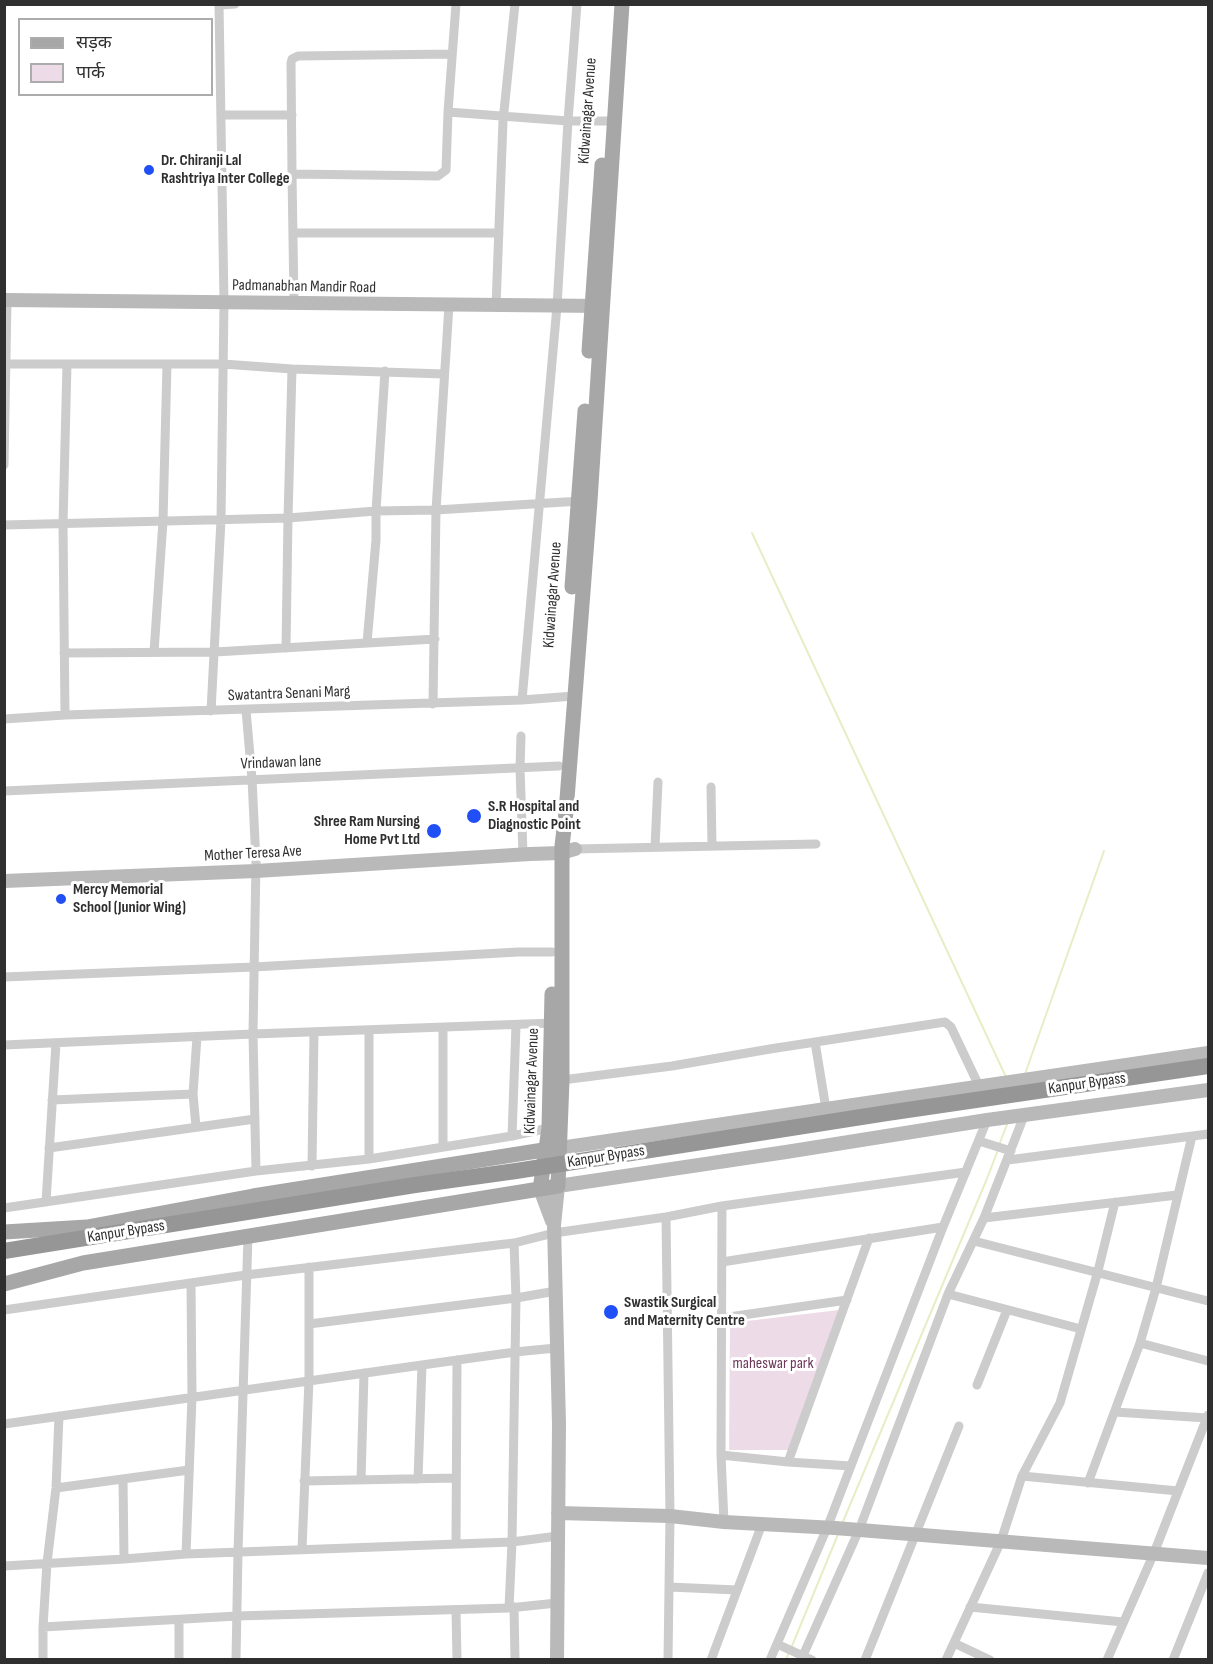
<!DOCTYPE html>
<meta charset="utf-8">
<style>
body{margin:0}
#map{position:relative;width:1213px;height:1664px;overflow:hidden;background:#fff;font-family:"Sofia Sans Condensed","Noto Sans Devanagari",sans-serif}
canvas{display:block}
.frame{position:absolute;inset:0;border:6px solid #2f2f2f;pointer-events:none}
.legend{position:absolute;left:18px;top:18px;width:195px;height:78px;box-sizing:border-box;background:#fff;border:2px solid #acacac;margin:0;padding:8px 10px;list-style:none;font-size:18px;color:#2f2f2f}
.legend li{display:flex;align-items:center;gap:12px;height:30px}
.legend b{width:30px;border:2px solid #acacac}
</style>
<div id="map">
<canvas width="1213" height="1664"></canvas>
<div class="frame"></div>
<ul class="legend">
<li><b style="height:8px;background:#a7a7a7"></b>सड़क</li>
<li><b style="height:16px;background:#eedbe8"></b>पार्क</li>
</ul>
</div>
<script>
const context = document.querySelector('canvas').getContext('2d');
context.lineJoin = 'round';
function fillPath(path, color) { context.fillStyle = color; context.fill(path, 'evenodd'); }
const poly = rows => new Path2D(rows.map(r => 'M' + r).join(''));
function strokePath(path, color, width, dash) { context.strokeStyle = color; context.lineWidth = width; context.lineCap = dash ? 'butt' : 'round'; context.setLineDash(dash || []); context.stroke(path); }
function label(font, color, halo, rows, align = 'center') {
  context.font = font + ' "Sofia Sans Condensed",sans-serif'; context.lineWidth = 6; context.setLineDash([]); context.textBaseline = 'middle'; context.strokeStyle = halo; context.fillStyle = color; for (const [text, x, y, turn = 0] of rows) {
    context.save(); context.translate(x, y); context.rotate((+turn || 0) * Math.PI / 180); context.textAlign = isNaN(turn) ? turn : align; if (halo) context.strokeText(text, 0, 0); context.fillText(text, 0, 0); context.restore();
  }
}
const green = poly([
 [839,1310,788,1450,729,1450,730,1323]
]);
const stream = poly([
 [752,533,1006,1077],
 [1025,1074,1104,851],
 [999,1145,1008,1122],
 [842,1524,986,1181,998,1150],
 [792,1646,839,1532],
 [786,1660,789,1652]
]);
const street = poly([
 [456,4,448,112,568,121,614,121],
 [219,5,235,4],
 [221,115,292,115],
 [292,174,291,63,292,59,298,56,451,54],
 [293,233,499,233],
 [294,303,292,174,438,176,446,170,448,112],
 [496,306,503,121,515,4],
 [4,364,223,364,292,369,444,374],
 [4,465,7,300],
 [4,525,288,518,376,511,436,510,581,501],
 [367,643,376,540,376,511,385,371],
 [286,648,288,518,292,369],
 [154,652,163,521,167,364],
 [64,653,215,652,435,639],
 [522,700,557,306,568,121,577,4],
 [433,704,436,510,449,305],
 [246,710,252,779,256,862,253,1034,256,1171],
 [211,711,221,520,224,302,219,4],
 [65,715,63,524,67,364],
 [4,719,65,715,522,700,574,696],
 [521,736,520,768,523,854],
 [711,787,712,846],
 [4,791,559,766],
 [655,847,658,782],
 [575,849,816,844],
 [4,977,254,967,518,952,552,952],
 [443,1028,443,1147],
 [815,1042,826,1109],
 [4,1045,253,1034,554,1023],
 [562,1080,672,1066,770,1049,945,1022,951,1027,979,1086],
 [193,1094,196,1127],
 [52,1100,193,1094,197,1037],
 [512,1136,516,1026],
 [979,1141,1011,1151],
 [49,1148,255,1119],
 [369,1159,512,1136,549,1128],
 [1008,1160,1208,1134],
 [312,1166,314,1032],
 [46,1202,56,1043],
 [722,1206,966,1172],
 [4,1208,256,1171,369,1159,369,1030],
 [666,1217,670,1516,668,1660],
 [984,1218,1177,1195],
 [974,1241,1208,1301],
 [722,1262,943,1227],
 [948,1294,1081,1329],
 [4,1310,246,1275,514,1243,554,1233,666,1217,722,1206,721,1455,724,1522],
 [722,1318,847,1300],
 [309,1324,516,1298,556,1291],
 [1140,1343,1208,1361],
 [977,1385,1007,1310],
 [1115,1412,1207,1418],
 [4,1424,422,1365,515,1352,556,1348],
 [721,1455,788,1462,869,1238],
 [788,1462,851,1466],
 [1022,1476,1178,1491],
 [123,1479,124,1559],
 [418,1479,422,1365],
 [361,1480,364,1373],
 [304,1481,456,1478],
 [1088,1483,1140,1343,1156,1288,1192,1136],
 [56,1488,189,1470],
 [456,1544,457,1360],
 [302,1549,309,1380,309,1267],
 [186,1554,192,1397,191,1283],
 [4,1566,124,1559,186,1554,512,1542,558,1536],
 [669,1587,737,1590],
 [514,1607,515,1660],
 [970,1607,1123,1622],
 [509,1608,512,1542,516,1298,514,1243],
 [456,1610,457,1660],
 [43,1627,47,1563,56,1488,59,1416],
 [954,1643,990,1660],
 [777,1644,812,1660],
 [43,1660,43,1627,237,1616,509,1608,557,1603],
 [179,1660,179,1620],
 [236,1660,238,1552,248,1236],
 [711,1660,762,1524],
 [770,1660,827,1528,943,1227,987,1120],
 [801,1660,859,1530,948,1294,984,1218,1024,1116],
 [865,1660,959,1426],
 [946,1660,1001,1541,1022,1476,1060,1403,1098,1271,1115,1202],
 [1107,1660,1154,1553,1208,1415],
 [1173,1660,1208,1573]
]);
const secondary = poly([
 [4,300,602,306],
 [4,881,256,871,530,854,561,853,575,849],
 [560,1148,1208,1053],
 [540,1189,552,1221],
 [558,1513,670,1516,724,1522,835,1528,1208,1558],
 [557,1660,559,1424,554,1225,558,1186,786,1152,987,1120,1208,1090]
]);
const primary = poly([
 [589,351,602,165],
 [572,587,585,411],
 [540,1189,549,1128,552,994],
 [4,1232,87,1227,253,1196,556,1148],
 [4,1284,83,1263,558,1186,562,1080,562,846,566,812,590,501,622,4]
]);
const highwayBridge = poly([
 [4,1251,415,1185,516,1171,887,1113,1208,1066]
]);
const markers = [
 [149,170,6,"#214ff6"],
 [474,816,8,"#214ff6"],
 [434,831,8,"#214ff6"],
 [61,899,6,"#214ff6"],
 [611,1312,8,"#214ff6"]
];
const streetNames = [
 ["Kidwainagar Avenue",588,111,-86],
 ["Padmanabhan Mandir Road",304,287,1],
 ["Kidwainagar Avenue",553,595,-86],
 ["Swatantra Senani Marg",289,694,-2],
 ["Vrindawan lane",281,763,-2],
 ["Mother Teresa Ave",253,854,-3],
 ["Kidwainagar Avenue",532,1081,-88],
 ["Kanpur Bypass",1087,1084,-8],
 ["Kanpur Bypass",606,1157,-9],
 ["Kanpur Bypass",126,1232,-9]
];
const poiNames = [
 ["Dr. Chiranji Lal",161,161],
 ["Rashtriya Inter College",161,179],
 ["S.R Hospital and",488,807],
 ["Diagnostic Point",488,825],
 ["Shree Ram Nursing",420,822,"right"],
 ["Home Pvt Ltd",420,840,"right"],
 ["Mercy Memorial",73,890],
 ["School (Junior Wing)",73,908],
 ["Swastik Surgical",624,1303],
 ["and Maternity Centre",624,1321]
];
const parkNames = [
 ["maheswar park",773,1364]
];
fillPath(green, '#eedbe8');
strokePath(stream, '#e5efc6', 2);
strokePath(street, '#ccc', 9);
strokePath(secondary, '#b9b9b9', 14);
strokePath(primary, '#a7a7a7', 15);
strokePath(highwayBridge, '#969696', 16);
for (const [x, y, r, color] of markers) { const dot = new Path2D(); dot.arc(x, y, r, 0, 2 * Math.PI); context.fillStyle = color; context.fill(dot); strokePath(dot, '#fff', 2); }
label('16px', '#2f2f2f', '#fff', streetNames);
label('bold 16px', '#2f2f2f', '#fff', poiNames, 'left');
label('16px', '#6f385a', '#fff', parkNames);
</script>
